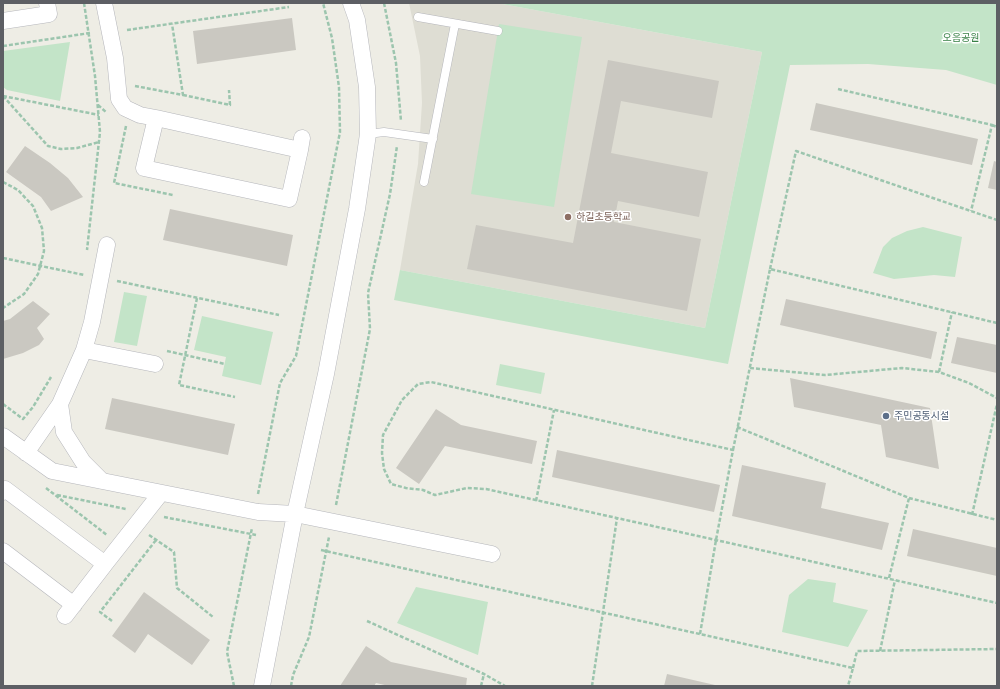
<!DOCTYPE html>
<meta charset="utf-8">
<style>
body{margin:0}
#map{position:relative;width:1000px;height:689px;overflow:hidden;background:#eeede5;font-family:"Golos Text",sans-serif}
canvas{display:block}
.frame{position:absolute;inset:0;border:4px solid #5d5f64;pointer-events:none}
</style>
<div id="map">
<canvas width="1000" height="689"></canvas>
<div class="frame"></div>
</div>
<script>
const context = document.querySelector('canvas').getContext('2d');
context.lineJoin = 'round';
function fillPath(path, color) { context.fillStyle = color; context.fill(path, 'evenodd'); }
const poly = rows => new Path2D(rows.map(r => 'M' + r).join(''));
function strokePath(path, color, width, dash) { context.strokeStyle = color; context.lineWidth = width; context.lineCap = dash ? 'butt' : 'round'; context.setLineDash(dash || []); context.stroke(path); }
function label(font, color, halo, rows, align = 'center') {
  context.font = font + ' "Golos Text","Noto Sans KR",sans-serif'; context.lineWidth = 3; context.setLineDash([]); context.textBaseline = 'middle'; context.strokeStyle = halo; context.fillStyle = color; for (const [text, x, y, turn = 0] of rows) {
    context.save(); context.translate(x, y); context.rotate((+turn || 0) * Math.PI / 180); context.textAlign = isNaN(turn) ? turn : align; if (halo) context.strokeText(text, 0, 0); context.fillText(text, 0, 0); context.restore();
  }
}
const education = poly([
 [409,3,497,3,762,52,705,328,400,270,418,164,422,103,420,56]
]);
const green = poly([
 [497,3,997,3,997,85,946,70,868,64,790,65,728,364,394,300,400,270,705,328,762,52],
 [499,24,582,37,554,207,471,194],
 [70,42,60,101,7,90,3,87,3,51],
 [923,227,962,237,955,277,934,275,894,279,873,273,883,247,892,238,907,231],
 [124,292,147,296,137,346,114,342],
 [202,316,273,332,261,385,222,376,226,357,194,350],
 [500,364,545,373,541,394,496,385],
 [808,579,836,583,833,602,868,610,848,647,782,632,789,595],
 [416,587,488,602,478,655,397,623]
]);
const building = poly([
 [292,18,296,50,197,64,193,31],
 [608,60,719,81,712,118,621,101,611,153,708,172,699,217,618,201,614,222,701,239,687,311,467,269,476,225,573,243],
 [816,103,978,139,972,165,810,130],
 [25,146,50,163,68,178,83,197,51,211,41,197,6,172],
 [994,161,997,162,997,190,988,188],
 [170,209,293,235,287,266,163,240],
 [786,299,937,332,931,359,780,325],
 [33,301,50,314,37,328,44,339,39,345,23,353,3,359,3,321,10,319],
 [957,337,997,345,997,373,951,363],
 [790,378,930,408,939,469,886,457,881,425,794,407],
 [112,398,235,424,228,455,105,429],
 [436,409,461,425,537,441,532,464,445,446,419,484,396,468],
 [557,450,720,485,714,512,552,477],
 [742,465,826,483,821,508,889,523,882,550,732,516],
 [913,529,997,548,997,576,907,556],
 [144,592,210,640,192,665,148,634,135,653,112,636],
 [366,646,391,662,467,678,466,686,389,686,376,683,374,686,340,686],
 [667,674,715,685,715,686,664,686]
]);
const path = poly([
 [84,3,95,76,100,132,87,250],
 [384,3,396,63,401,121],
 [127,30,289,7],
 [3,46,90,33],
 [135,86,183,95,172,24],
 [838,89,992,125,971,211],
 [183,95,230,105,229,90],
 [3,96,48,146,61,149,77,148,99,142],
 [3,96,99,115],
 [98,105,106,112],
 [992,125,997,127],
 [126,126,114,183,173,195],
 [3,182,18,190,33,206,42,228,44,251,38,274,24,294,3,308],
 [3,258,84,275],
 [770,269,796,151,997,220],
 [117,281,279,315],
 [197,298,179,385,235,397],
 [167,351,225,364],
 [750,368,825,375,902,368,939,372,969,383,997,398],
 [939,372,952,312],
 [3,404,23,419,33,407,51,377],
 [737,427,909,498,997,520],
 [733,450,770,269,997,323],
 [46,488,107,535],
 [258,494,280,383,296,356,340,132,339,87,332,38,323,3],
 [57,495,126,509],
 [536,501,554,410],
 [336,505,370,329,368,293,390,194,397,146],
 [972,515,997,404],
 [164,517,256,535],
 [149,535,174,552,177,588,213,617],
 [321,550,853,668,848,686],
 [889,578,909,498],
 [112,621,100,612,156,540],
 [367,621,484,674,505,686],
 [700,634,716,540,733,450,431,382,418,384,402,400,383,435,382,453,384,469,391,484,406,488,423,490,435,495,467,488,486,489,716,540,997,603],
 [880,651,895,580],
 [853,668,857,651,997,649],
 [234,686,227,652,252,528],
 [291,686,293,675,309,637,329,537],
 [481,686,484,674],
 [592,686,617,518]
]);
const lane = poly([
 [418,17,498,31],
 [368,134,384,132,433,139],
 [424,182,455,24]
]);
const street = poly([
 [104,3,115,58,119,99,125,108,140,115,156,118],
 [3,21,49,14,47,3],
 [300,150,156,118,144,168,289,199,300,150,302,138],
 [84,350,155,364],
 [60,404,64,432,83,462,102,481],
 [3,436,52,471,258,512,295,514,492,554],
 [26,453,60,404,84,350,92,322,107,245],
 [3,492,5,489,105,564,65,616],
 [3,551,74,605],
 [105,564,161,493],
 [262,686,295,514,326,374,357,209,368,134,367,87,357,20,351,3]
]);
const markers = [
 [568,217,4,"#8d6e63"],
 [886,416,4,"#5c6f8a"]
];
const parkNames = [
 ["오음공원",961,38]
];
const educationNames = [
 ["하길초등학교",576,217]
];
const serviceNames = [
 ["주민공동시설",894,416]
];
fillPath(education, '#deddd3');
fillPath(green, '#c3e4c8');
fillPath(building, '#cac8c1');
strokePath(lane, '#b5b6bb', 9);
strokePath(street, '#b5b6bb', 17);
strokePath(path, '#9cc5ae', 2.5, [4, 2]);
strokePath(lane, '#fff', 8);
strokePath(street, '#fff', 16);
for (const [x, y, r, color] of markers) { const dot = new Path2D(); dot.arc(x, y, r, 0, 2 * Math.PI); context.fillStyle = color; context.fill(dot); strokePath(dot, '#fff', 1.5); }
label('10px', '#388046', '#fff', parkNames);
label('10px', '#785e54', '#fff', educationNames, 'left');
label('10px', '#4e5e75', '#fff', serviceNames, 'left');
</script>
